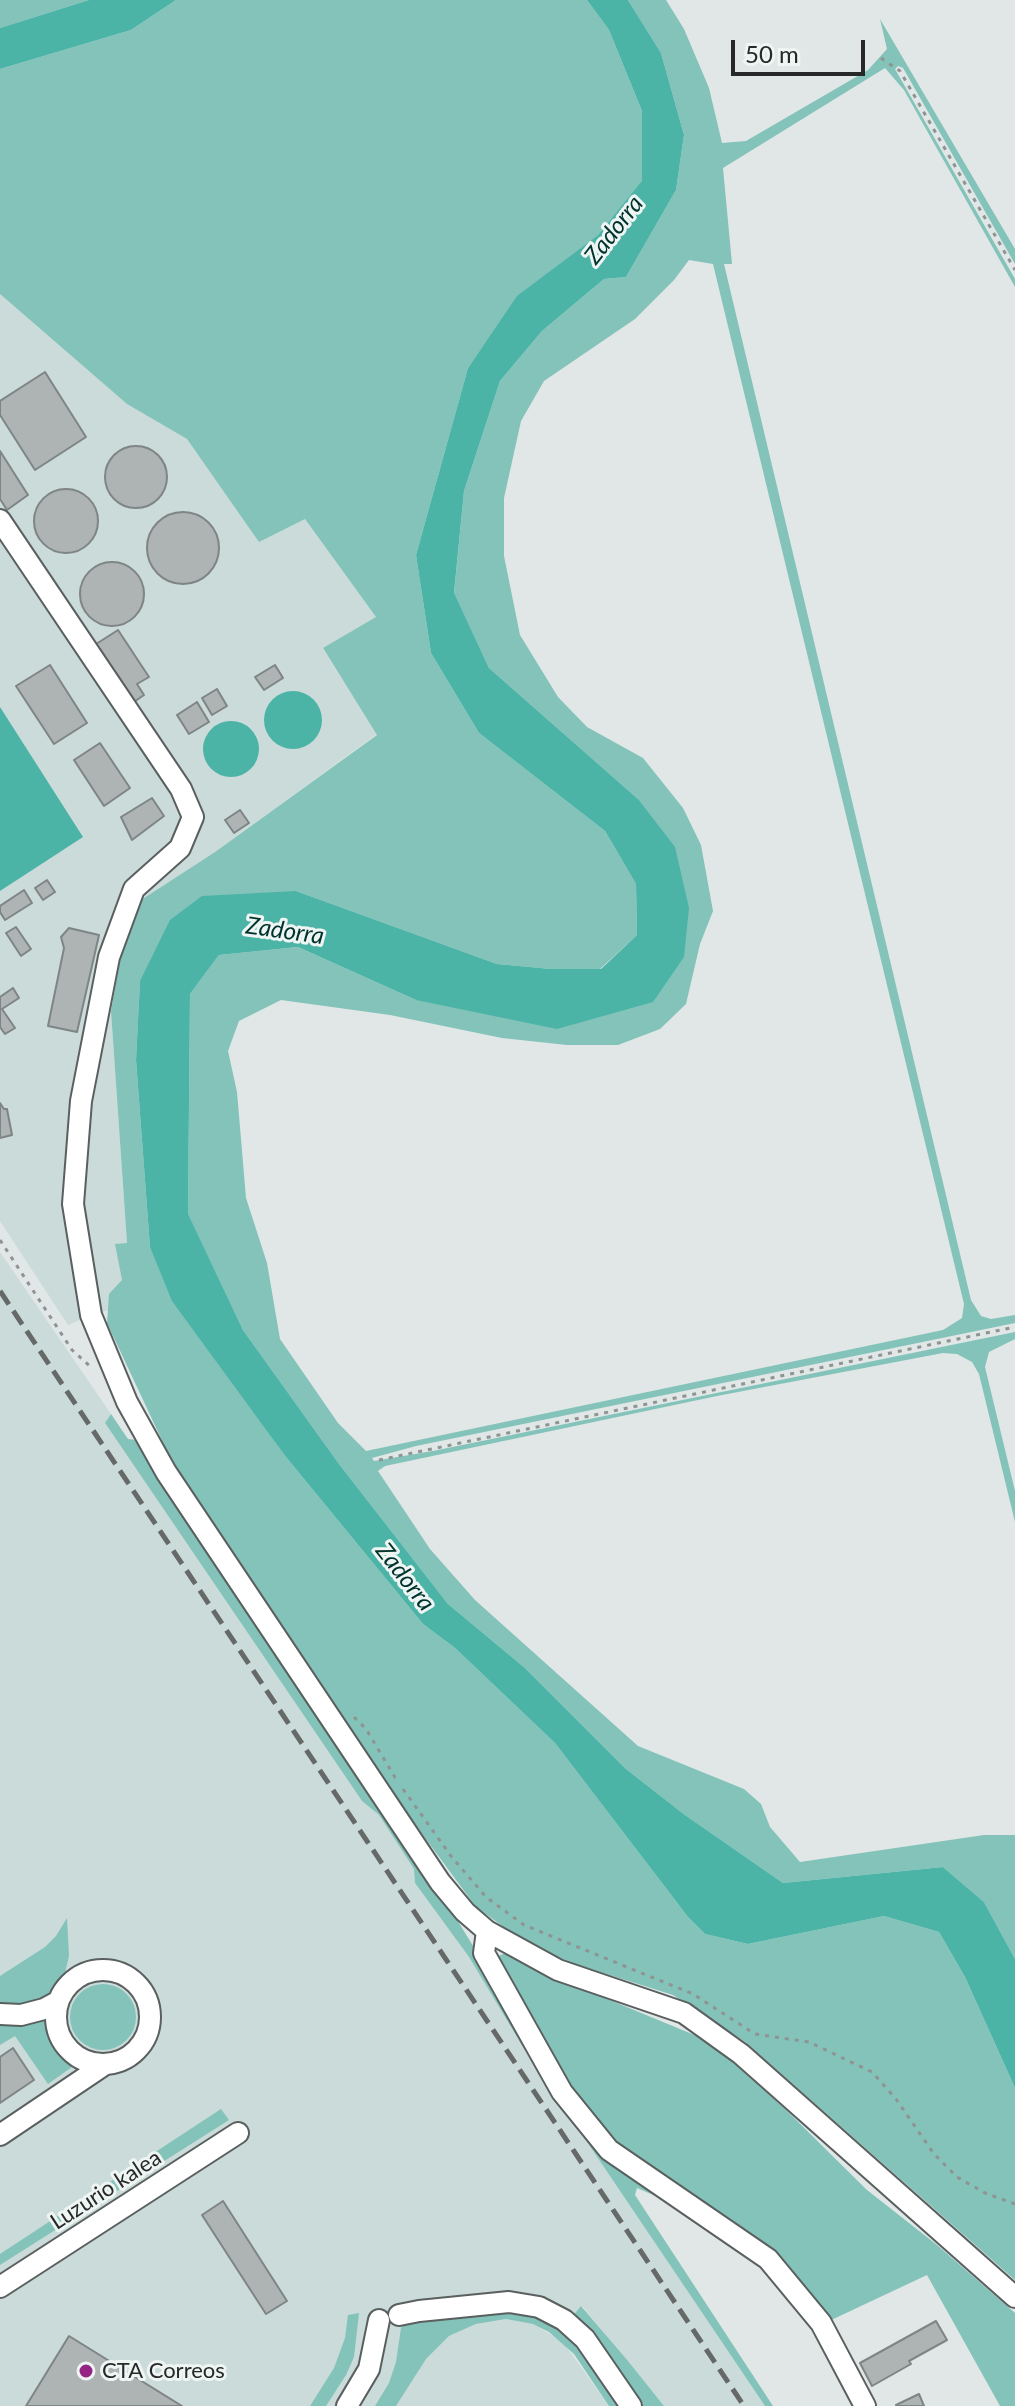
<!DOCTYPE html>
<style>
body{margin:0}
#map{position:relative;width:1015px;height:2406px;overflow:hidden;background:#e0e7e6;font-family:Lato,sans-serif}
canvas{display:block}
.scale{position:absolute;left:731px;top:40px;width:134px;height:36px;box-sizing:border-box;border:4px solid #272929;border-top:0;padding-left:10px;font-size:24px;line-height:28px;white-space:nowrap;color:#272929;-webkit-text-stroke:6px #eef5f3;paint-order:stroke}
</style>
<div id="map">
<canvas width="1015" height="2406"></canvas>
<div class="scale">50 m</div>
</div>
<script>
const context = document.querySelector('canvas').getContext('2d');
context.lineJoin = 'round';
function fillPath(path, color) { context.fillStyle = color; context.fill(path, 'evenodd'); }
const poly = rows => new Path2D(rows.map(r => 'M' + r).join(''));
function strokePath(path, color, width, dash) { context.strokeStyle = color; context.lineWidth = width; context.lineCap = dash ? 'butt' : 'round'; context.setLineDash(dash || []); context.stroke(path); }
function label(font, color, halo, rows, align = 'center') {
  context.font = font + ' Lato,sans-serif'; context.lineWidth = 6; context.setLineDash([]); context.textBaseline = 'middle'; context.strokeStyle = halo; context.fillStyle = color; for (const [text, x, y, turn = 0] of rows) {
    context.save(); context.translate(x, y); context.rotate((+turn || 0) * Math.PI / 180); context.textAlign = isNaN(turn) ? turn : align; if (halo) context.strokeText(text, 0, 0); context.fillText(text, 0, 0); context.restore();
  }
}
const built = poly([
 [0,294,127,404,187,439,259,541,305,519,376,617,323,649,377,734,215,852,141,900,122,948,111,1011,127,1243,116,1244,127,1305,91,1315,68,1325,0,1221],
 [0,1252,111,1414,105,1423,362,1801,379,1815,414,1869,415,1883,469,1957,523,2047,765,2406,664,2406,582,2306,571,2318,422,2304,426,2359,449,2336,476,2324,506,2319,534,2324,563,2342,609,2406,0,2406]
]);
const green = poly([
 [0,0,89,0,0,28],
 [176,0,587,0,609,30,642,111,643,181,598,235,517,297,468,368,416,555,431,653,479,733,605,831,636,884,637,935,600,969,551,969,497,964,296,891,140,982,136,1060,150,1247,232,1380,286,1457,423,1624,455,1648,555,1743,688,1917,705,1934,748,1944,884,1916,939,1932,965,1977,1015,2088,1015,2280,744,2041,673,1995,575,1964,529,1945,476,1907,417,1827,291,1638,181,1481,107,1323,109,1294,122,1280,115,1244,127,1243,111,1011,122,948,141,900,215,852,377,735,323,648,376,617,305,519,259,542,187,439,127,404,0,294,0,69,131,30],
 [628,0,666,0,684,29,709,88,722,143,746,141,868,70,887,49,880,19,1015,249,1015,264,903,68,898,66,895,69,1015,279,1015,287,904,90,885,68,723,168,732,264,724,264,971,1300,981,1316,991,1319,1015,1315,1015,1323,416,1446,372,1458,374,1461,433,1451,1015,1332,1015,1339,989,1352,985,1367,1015,1491,1015,1522,979,1374,972,1362,957,1354,943,1353,717,1396,385,1466,378,1471,430,1549,475,1600,638,1746,744,1789,761,1804,770,1827,800,1862,984,1835,1015,1835,1015,1959,984,1902,943,1867,783,1883,685,1815,626,1769,525,1668,448,1604,339,1464,243,1330,188,1215,190,994,219,955,298,947,416,1000,652,1002,638,799,489,668,454,594,464,491,500,381,542,331,604,279,626,277,676,190,684,135,661,53],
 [689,260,713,264,964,1304,962,1318,943,1330,366,1451,338,1423,280,1339,267,1263,246,1198,237,1092,228,1051,239,1021,281,1000,390,1015,502,1038,567,1045,618,1045,660,1029,686,1004,700,944,713,911,701,845,683,808,643,758,587,727,558,697,520,635,504,556,504,498,521,421,544,381,635,319,674,280],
 [111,1414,128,1439,137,1440,448,1905,587,2132,737,2240,795,2295,857,2406,852,2406,826,2351,806,2317,762,2264,665,2200,637,2188,635,2195,773,2406,765,2406,523,2047,469,1957,415,1883,414,1869,379,1815,362,1801,105,1423],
 [67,1918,69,1956,65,1973,52,1990,42,2000,28,2007,0,2005,0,1976,45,1947,56,1936],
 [509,1952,554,1977,709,2041,786,2110,867,2190,937,2245,1015,2313,1015,2406,1000,2406,927,2275,827,2322,795,2279,620,2150,565,2080,495,1957],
 '70 2017a33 33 0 1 1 66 0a33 33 0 1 1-66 0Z',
 [45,2017,53,2048,72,2067,48,2084,15,2036,0,2045,0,2021],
 [221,2109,229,2120,0,2265,0,2254],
 [508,2306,562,2324,625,2406,609,2406,574,2354,549,2332,533,2324,506,2319,476,2324,449,2336,426,2359,396,2406,375,2406,389,2383,396,2362,401,2328,410,2317],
 [581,2306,628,2361,664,2406,639,2406,571,2318],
 [359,2313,354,2357,346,2375,326,2406,310,2406,334,2368,345,2338,348,2315]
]);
const water = poly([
 [89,0,176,0,131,30,0,69,0,28],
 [587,0,628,0,661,53,684,135,676,190,626,277,604,279,542,331,500,381,464,491,454,593,489,668,638,799,675,847,689,908,684,957,653,1002,557,1029,416,1000,298,947,219,955,190,994,188,1214,243,1330,339,1464,448,1604,525,1668,626,1769,685,1815,783,1883,943,1867,984,1902,1015,1959,1015,2088,965,1977,939,1932,884,1916,748,1944,705,1934,688,1917,555,1743,455,1648,423,1624,286,1457,172,1301,150,1247,136,1060,140,981,170,920,202,896,296,891,497,964,551,969,601,969,637,935,636,884,605,831,479,733,431,653,416,555,468,368,517,296,598,235,642,181,642,111,609,30],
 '264 720a29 29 0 1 1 58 0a29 29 0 1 1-58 0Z',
 [0,707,83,837,0,891],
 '203 749a28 28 0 1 1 56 0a28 28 0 1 1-56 0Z'
]);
const building = poly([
 [45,372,86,437,35,470,0,415,0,401,45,372],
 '105 477a31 31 0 1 1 62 0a31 31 0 1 1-62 0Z',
 [0,451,28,495,7,510,0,499,0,451],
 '34 521a32 32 0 1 1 64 0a32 32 0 1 1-64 0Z',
 '147 548a36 36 0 1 1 72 0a36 36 0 1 1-72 0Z',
 '80 594a32 32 0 1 1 64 0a32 32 0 1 1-64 0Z',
 [118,630,149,677,137,684,144,695,131,704,93,646,118,630],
 [50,665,87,723,54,744,16,686,50,665],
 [275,665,283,678,264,690,255,677,275,665],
 [217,689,227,706,212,715,202,698,217,689],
 [197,702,209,722,189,734,177,715,197,702],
 [100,743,130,788,104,806,74,760,100,743],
 [152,798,164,816,132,840,121,817,152,798],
 [240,810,249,823,234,833,225,820,240,810],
 [47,880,55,892,43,900,35,888,47,880],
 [24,890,32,903,5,920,0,912,0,906,24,890],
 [16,927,31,949,21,956,6,933,16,927],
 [69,928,99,935,77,1032,48,1026,64,948,61,937,69,928],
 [13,988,19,998,2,1009,15,1028,5,1034,0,1027,0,997,13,988],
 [0,1103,4,1109,7,1109,12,1135,0,1138,0,1103],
 [13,2048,34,2080,0,2103,0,2057,13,2048],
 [223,2201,287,2301,266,2314,202,2215,223,2201],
 [936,2321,947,2340,909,2361,911,2364,872,2386,860,2363,936,2321],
 [69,2336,182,2406,26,2406,69,2336],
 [919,2394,924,2406,897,2406,896,2405,919,2394]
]);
const path = poly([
 [881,58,900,71,1015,270],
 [0,1240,72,1350,91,1367],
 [379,1460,1015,1327],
 [354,1717,366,1729,396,1779],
 [403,1789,451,1856,486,1897,524,1925,693,1994,755,2034,809,2042,872,2072,896,2099,934,2154,957,2177,985,2193,1015,2204]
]);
const minor = poly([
 [0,520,181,789,193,817,180,848,134,889,109,957,81,1101,73,1204,91,1315,127,1402,166,1472,440,1882,465,1912,487,1931,558,1970,684,2013,741,2054,1015,2297],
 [487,1931,484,1953,562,2092,609,2150,768,2259,821,2323,865,2406],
 '56 2017a47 47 0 1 1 94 0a47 47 0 1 1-94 0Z',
 [0,2014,21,2015,44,2009,57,2002],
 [0,2135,104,2065],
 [0,2287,238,2133],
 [399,2315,419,2311,509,2302,539,2307,564,2320,585,2339,631,2406],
 [347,2406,369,2369,379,2320]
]);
const rail = poly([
 [0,1291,744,2406]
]);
const markers = [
 [86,2371,8,"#942585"]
];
const streetNames = [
 ["Luzurio kalea",106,2190,-33]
];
const poiNames = [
 ["CTA Correos",102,2371]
];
const waterNames = [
 ["Zadorra",614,230,-52],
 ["Zadorra",285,931,8],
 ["Zadorra",405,1577,52]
];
fillPath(built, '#cbdbd9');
fillPath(green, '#83c3ba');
fillPath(water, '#4cb3a7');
fillPath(building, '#adb4b3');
strokePath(building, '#7e8584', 2);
strokePath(minor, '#5a605f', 24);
strokePath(path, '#8f9493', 3, [4, 6]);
strokePath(minor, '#fff', 20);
strokePath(rail, '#656968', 5, [16, 8]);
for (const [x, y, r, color] of markers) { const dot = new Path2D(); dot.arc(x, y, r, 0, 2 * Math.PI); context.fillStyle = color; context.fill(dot); strokePath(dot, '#eef5f3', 3); }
label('22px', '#272929', '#eef5f3', streetNames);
label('22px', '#272929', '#eef5f3', poiNames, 'left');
label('italic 24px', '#01332e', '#eef5f3', waterNames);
</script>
